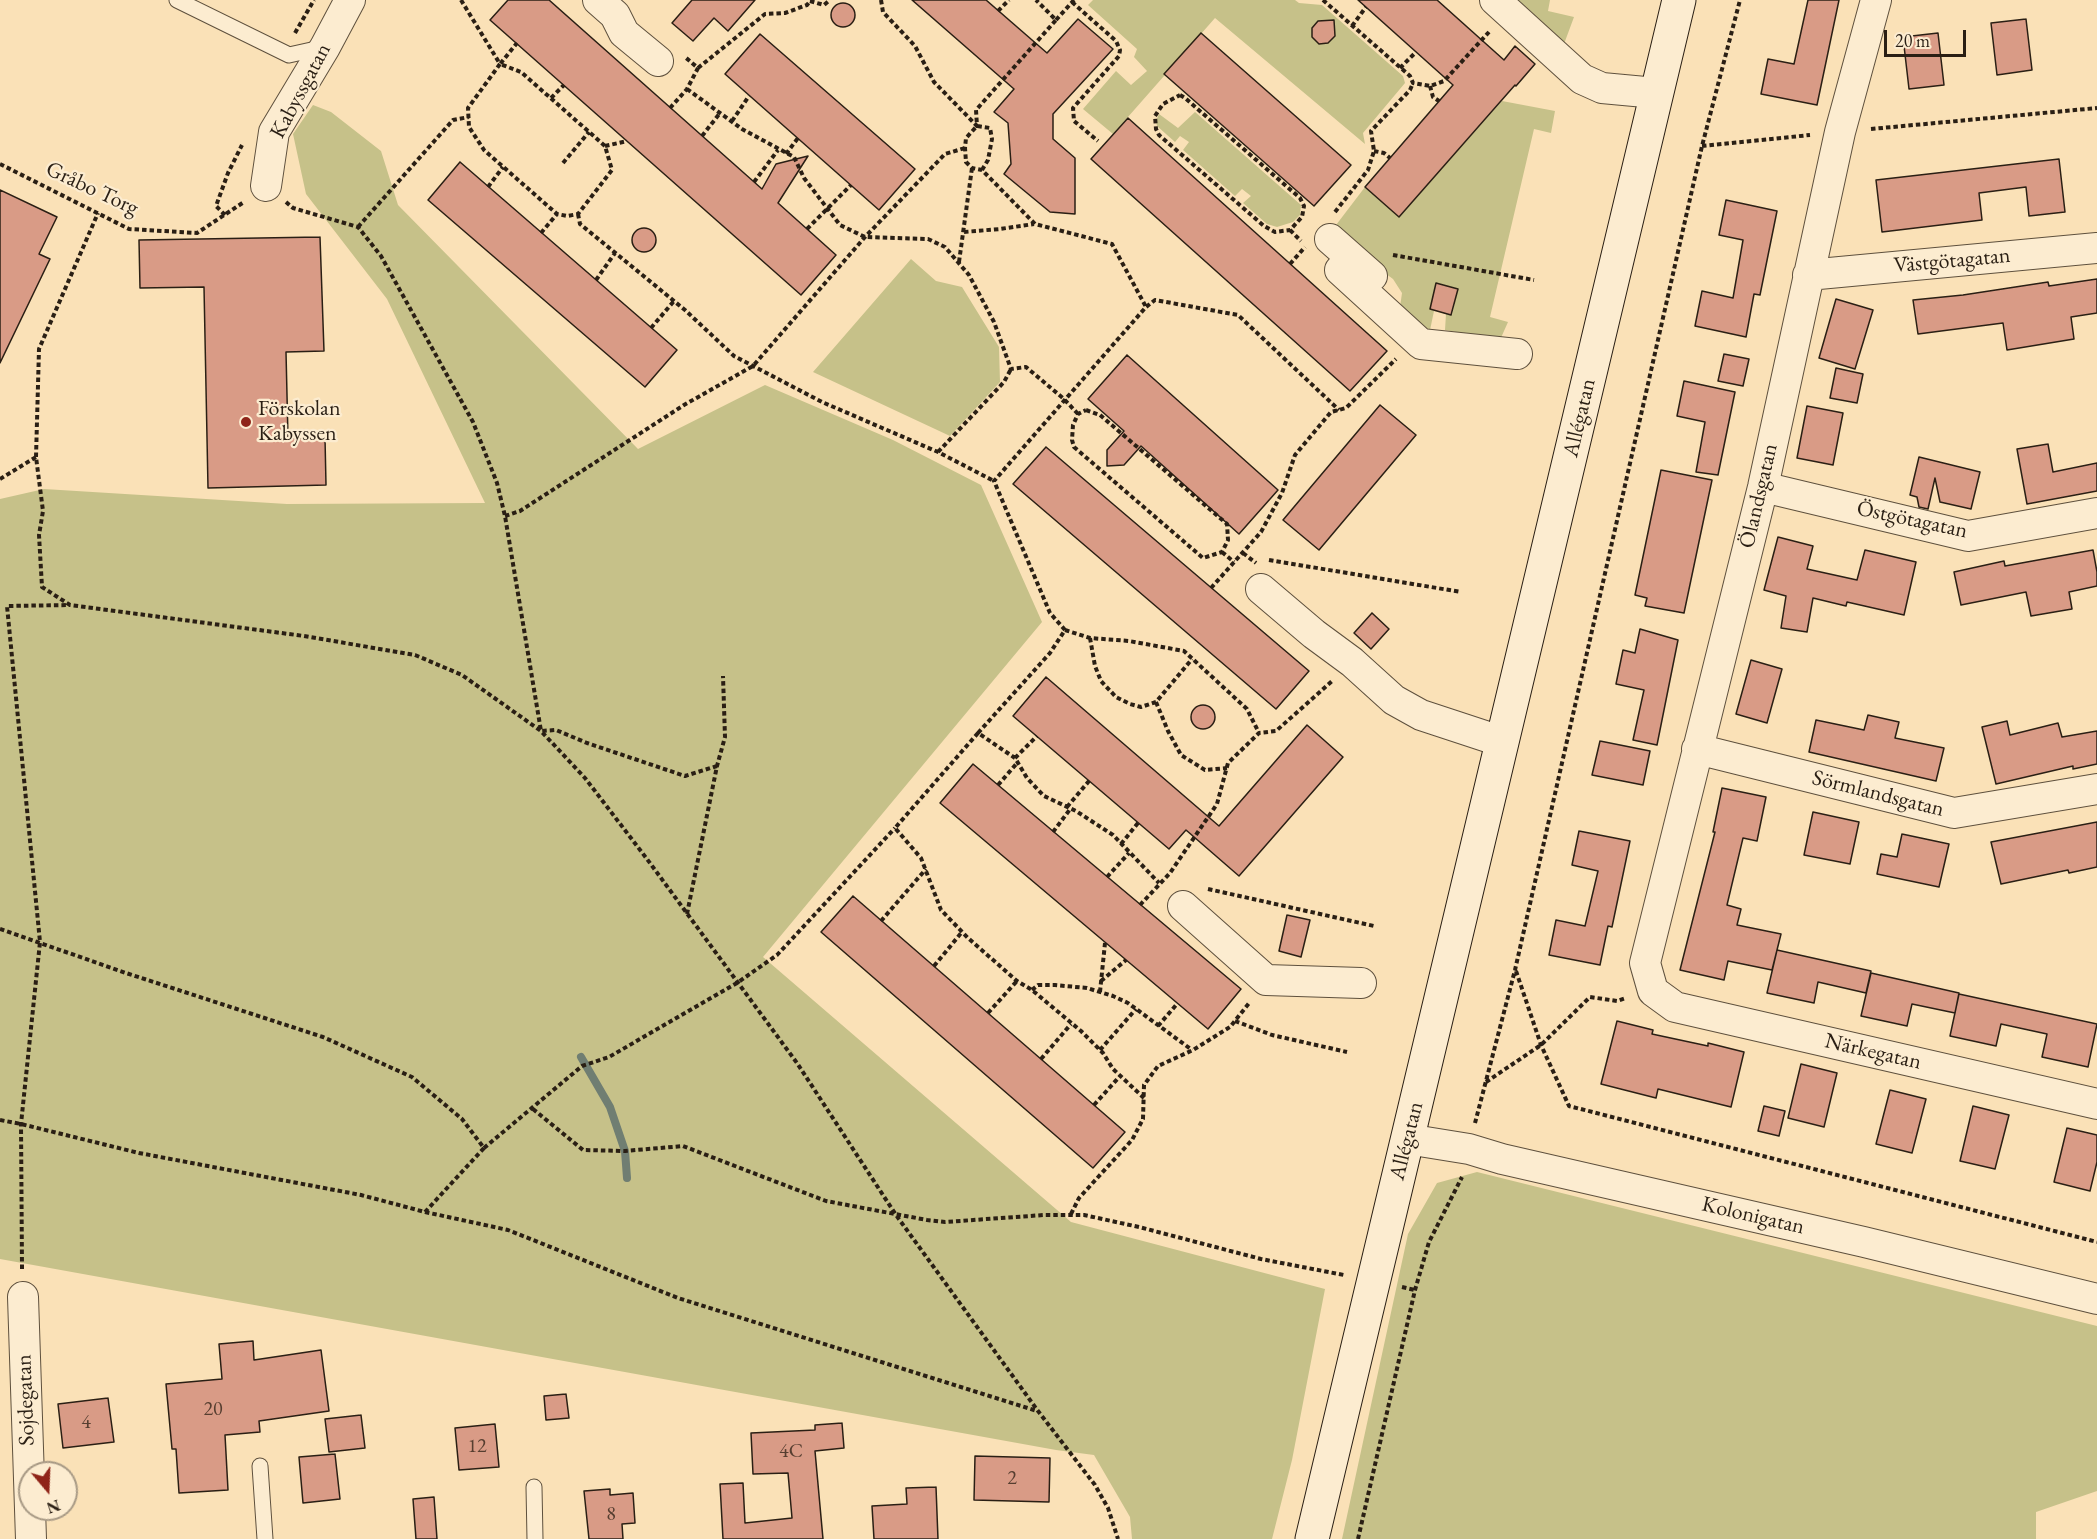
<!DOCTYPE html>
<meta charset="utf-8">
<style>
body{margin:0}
#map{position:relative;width:2097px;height:1539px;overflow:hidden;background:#fae1b7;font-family:"EB Garamond",serif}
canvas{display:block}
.north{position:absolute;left:18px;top:1461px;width:60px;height:60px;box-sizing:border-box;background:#fcecd0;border:2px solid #a89a85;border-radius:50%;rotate:161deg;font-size:16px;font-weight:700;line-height:24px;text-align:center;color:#2a1f14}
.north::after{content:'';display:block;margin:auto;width:21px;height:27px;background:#8f2418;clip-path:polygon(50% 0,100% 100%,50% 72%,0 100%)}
.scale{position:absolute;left:1884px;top:30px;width:82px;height:27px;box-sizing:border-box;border:3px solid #2a1f14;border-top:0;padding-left:8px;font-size:18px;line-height:21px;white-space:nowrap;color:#2a1f14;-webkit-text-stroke:4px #fcecd0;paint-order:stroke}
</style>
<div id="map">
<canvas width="2097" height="1539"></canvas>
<div class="north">N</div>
<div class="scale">20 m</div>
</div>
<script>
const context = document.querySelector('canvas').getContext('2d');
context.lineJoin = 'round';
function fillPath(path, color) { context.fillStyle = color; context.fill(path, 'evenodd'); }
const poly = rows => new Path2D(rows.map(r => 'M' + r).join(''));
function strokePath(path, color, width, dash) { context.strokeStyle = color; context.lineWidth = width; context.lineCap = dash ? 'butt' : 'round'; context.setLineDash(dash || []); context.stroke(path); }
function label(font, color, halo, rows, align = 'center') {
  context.font = font + ' "EB Garamond",serif'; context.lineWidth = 4.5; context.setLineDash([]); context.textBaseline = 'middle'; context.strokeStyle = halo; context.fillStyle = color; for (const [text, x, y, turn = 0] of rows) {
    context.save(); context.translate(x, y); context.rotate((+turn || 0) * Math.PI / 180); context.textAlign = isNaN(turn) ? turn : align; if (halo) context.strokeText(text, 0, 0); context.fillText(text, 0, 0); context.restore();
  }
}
const green = poly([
 [1093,0,1295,0,1299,3,1322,5,1403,76,1405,83,1363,133,1365,144,1215,18,1113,134,1083,109,1116,71,1131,85,1147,71,1134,57,1137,49,1088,5],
 [1511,0,1550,0,1548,11,1574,17,1564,44],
 [1502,101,1555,111,1551,133,1534,129,1490,317,1508,322,1500,340,1445,330,1446,314,1452,315,1458,289,1437,283,1430,309,1434,311,1430,330,1412,322,1400,307,1402,293,1393,279,1351,248,1333,229,1365,187,1399,217],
 [313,105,331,112,381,151,398,205,638,449,765,385,893,440,981,485,1042,622,763,957,1071,1222,1325,1289,1292,1460,1272,1539,1132,1539,1130,1517,1094,1455,1056,1450,0,1259,0,499,44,489,287,504,485,503,387,299,306,194,293,134],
 [1195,112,1301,205,1300,215,1293,222,1277,227,1267,224,1243,203,1251,196,1242,189,1235,196,1183,150,1189,142,1180,136,1175,142,1157,126,1156,121,1159,114,1178,128],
 [911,259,936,281,962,287,999,347,1000,382,950,436,813,372],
 [1477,1172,2097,1326,2097,1491,2036,1512,2036,1539,1342,1539,1408,1234,1437,1183]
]);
const stream = poly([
 [581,1057,610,1107,625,1151,627,1178]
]);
const building = poly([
 [508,0,549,0,762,189,776,164,808,156,778,203,836,255,801,295,490,20,508,0],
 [692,0,755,0,728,31,714,18,693,41,672,23,692,0],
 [912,0,986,0,1047,53,1078,19,1113,49,1053,114,1053,139,1075,158,1075,214,1050,212,1004,174,1011,164,1008,123,994,112,1014,89,912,0],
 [1358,0,1437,0,1504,60,1515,46,1535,64,1516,86,1515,85,1399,217,1365,187,1453,85,1358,0],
 [1808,0,1839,0,1817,105,1761,94,1768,59,1794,64,1808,0],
 '831 15a12 12 0 1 1 24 0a12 12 0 1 1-24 0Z',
 [2026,19,2032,70,1997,75,1991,23,2026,19],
 [1334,20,1335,36,1328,43,1319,44,1312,37,1312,28,1318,21,1334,20],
 [1201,33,1351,165,1314,206,1164,74,1201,33],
 [1938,33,1944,85,1909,89,1903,37,1938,33],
 [760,34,915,169,879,210,725,74,760,34],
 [1128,118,1387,351,1350,391,1091,159,1128,118],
 [2059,159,2065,212,2029,216,2026,187,1979,193,1982,220,1882,232,1876,180,2059,159],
 [460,162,677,350,645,387,428,200,460,162],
 [0,190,57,217,39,254,50,259,0,363,0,190],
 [1726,200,1777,211,1760,295,1754,294,1746,337,1695,326,1702,291,1733,298,1743,240,1719,235,1726,200],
 '632 240a12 12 0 1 1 24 0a12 12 0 1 1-24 0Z',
 [320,237,324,351,286,352,288,438,325,438,326,485,208,488,204,287,140,288,139,240,320,237],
 [2097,279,2097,313,2071,317,2074,339,2007,350,2003,323,1918,334,1913,300,1963,295,2048,282,2049,286,2097,279],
 [1436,283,1458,289,1451,315,1430,309,1436,283],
 [1836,299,1873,310,1855,369,1819,358,1836,299],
 [1724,354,1749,359,1743,386,1718,381,1724,354],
 [1127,355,1278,490,1239,534,1141,446,1124,465,1107,466,1107,450,1124,431,1088,399,1127,355],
 [1836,368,1863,374,1857,403,1830,398,1836,368],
 [1684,381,1735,392,1718,475,1696,472,1705,422,1677,416,1684,381],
 [1380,405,1416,435,1319,550,1283,520,1380,405],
 [1807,406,1843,413,1833,465,1797,458,1807,406],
 [2048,444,2053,472,2097,463,2097,491,2027,504,2017,449,2048,444],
 [1046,447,1309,671,1276,709,1013,484,1046,447],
 [1919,457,1980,472,1971,509,1940,502,1935,478,1928,509,1919,507,1917,497,1910,495,1919,457],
 [1661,470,1712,480,1684,613,1645,606,1647,598,1635,595,1661,470],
 [1778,537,1813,546,1807,569,1857,580,1865,550,1916,562,1904,615,1847,602,1846,606,1813,598,1807,632,1781,628,1786,596,1764,590,1778,537],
 [2093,550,2097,572,2097,586,2069,592,2072,609,2031,616,2026,592,1961,605,1954,572,2004,561,2005,566,2093,550],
 [1372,613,1389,629,1371,649,1354,633,1372,613],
 [1640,629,1678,640,1657,745,1633,740,1644,690,1616,684,1623,650,1635,653,1640,629],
 [1751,660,1782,669,1767,723,1736,714,1751,660],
 [1046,677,1219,826,1307,725,1343,757,1239,876,1186,830,1169,849,1013,716,1046,677],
 '1191 717a12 12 0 1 1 24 0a12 12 0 1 1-24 0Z',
 [1868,715,1899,722,1895,738,1944,748,1936,781,1809,752,1816,720,1864,730,1868,715],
 [2007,721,2010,735,2058,723,2062,737,2097,731,2097,764,2073,769,2073,766,1996,784,1982,727,2007,721],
 [1600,741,1650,751,1643,785,1592,775,1600,741],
 [973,764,1241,989,1208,1029,940,803,973,764],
 [1722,788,1766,797,1757,841,1743,838,1727,905,1741,909,1737,925,1781,934,1772,970,1728,961,1724,980,1680,970,1715,832,1713,832,1722,788],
 [1813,812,1859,822,1850,864,1804,855,1813,812],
 [2097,822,2097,867,2069,873,2068,870,2001,884,1991,842,2097,822],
 [1579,831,1630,841,1612,927,1608,926,1600,965,1549,955,1556,920,1585,926,1598,871,1572,865,1579,831],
 [1902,834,1949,844,1939,887,1877,874,1881,854,1897,857,1902,834],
 [853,896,1125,1132,1093,1168,821,932,853,896],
 [1287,915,1310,920,1301,957,1279,951,1287,915],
 [1777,950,1871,971,1866,993,1818,982,1814,1003,1767,993,1777,950],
 [1871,973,1959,993,1955,1013,1912,1004,1907,1026,1861,1016,1871,973],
 [1959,994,2097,1024,2088,1067,2042,1057,2047,1034,2001,1024,1996,1046,1950,1036,1959,994],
 [1617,1021,1653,1030,1652,1034,1708,1046,1708,1043,1744,1052,1731,1107,1658,1089,1656,1098,1601,1084,1617,1021],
 [1801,1064,1837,1073,1824,1127,1788,1118,1801,1064],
 [1890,1090,1926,1099,1912,1153,1876,1144,1890,1090],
 [1764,1106,1785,1111,1779,1136,1758,1131,1764,1106],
 [1973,1106,2009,1115,1995,1169,1960,1161,1973,1106],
 [2067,1128,2097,1135,2097,1162,2090,1191,2054,1182,2067,1128],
 [253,1341,254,1360,321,1350,329,1411,259,1421,260,1432,225,1435,228,1490,179,1493,176,1449,172,1449,166,1384,222,1379,219,1344,253,1341],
 [566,1394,569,1418,546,1420,544,1396,566,1394],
 [108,1398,114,1442,63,1448,58,1404,108,1398],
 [361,1415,365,1448,329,1452,325,1419,361,1415],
 [842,1423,844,1448,815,1451,823,1539,723,1539,720,1484,743,1483,745,1523,792,1518,788,1473,753,1474,751,1433,815,1430,815,1425,842,1423],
 [495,1424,499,1467,459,1470,455,1428,495,1424],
 [335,1454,340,1499,303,1503,299,1457,335,1454],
 [975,1456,1050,1458,1049,1502,974,1500,975,1456],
 [936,1487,938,1539,874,1539,872,1506,907,1504,906,1488,936,1487],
 [610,1489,610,1495,633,1493,635,1523,622,1524,623,1539,589,1539,584,1491,610,1489],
 [434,1497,437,1539,416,1539,413,1499,434,1497]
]);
const path = poly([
 [461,0,500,64,468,108,469,127,484,150,557,214,567,216,578,214,612,170,605,146,521,72,500,64,517,43],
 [881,0,883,12,915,46,934,82,977,126,976,110,1056,20,1036,0],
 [1323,0,1410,76,1413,83,1430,86,1444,81,1489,32],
 [810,1,824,5,830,0],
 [1072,2,1116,41,1120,50,1119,56,1073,108,1074,121,1098,141],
 [998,11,1009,0],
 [1056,20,1074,0],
 [1352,26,1366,7],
 [295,33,314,0],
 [698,68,765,14,785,13,807,5,811,0],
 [1400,68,1416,52],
 [1430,86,1433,97,1439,101],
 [687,89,742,129,794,157,804,178,840,225,865,237,928,239,945,247,969,275,994,322,1011,369,1026,367,1064,399,1078,414],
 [1180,95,1185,98,1300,198,1304,206,1302,217,1290,230,1275,232,1264,226,1159,135,1156,129,1155,116,1163,104,1180,95],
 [551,98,564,85],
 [670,108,687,89,698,68,685,57],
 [732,121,749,96],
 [1871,129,2097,108],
 [702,136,720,113],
 [605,146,627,141],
 [1702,146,1810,135],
 [1374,151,1384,153,1390,158],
 [786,154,798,138],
 [563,163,589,132],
 [0,164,129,229,197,233,244,202],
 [982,170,988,160,992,139,990,128,977,126,966,138,965,148,966,162,972,168,982,170,1035,224,1112,244,1146,307],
 [754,182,778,150],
 [488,187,503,167],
 [286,202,293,208,358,227,381,256,473,422,497,483,505,516,541,731,556,730,587,743,685,776,717,766],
 [1335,212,1368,170,1374,151,1371,131,1410,90,1413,83],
 [578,214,580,224,685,310,734,356,822,402,938,452,994,481],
 [225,215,216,206,228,173,242,145],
 [358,227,453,120,469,117],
 [807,229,851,185],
 [1290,230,1301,241],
 [964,232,1000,229,1034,224],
 [541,233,557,214],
 [1393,255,1534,280],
 [959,262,972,168],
 [1290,264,1305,247],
 [596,280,615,253],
 [651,328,674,301],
 [1086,410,1100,415,1227,524,1228,540,1222,552,1203,558,1074,447,1072,440,1073,425,1078,414,1086,410],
 [938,452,1004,382,1011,369],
 [36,457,39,349,98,213],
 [0,479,36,457,43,511,39,535,42,587,70,605,304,636,415,655,462,675,541,731,585,778,647,859,797,1063,896,1215,1038,1411,1095,1485,1108,1508,1118,1539],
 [505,516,520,511,684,405,753,366,865,237,945,154,965,148],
 [1222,552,1234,562],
 [1243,553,1256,563],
 [1269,560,1461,592],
 [1211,588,1261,532,1282,493,1295,455,1331,412,1346,408,1396,359],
 [1065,630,1090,638,1129,641,1184,651,1247,709,1259,733],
 [1090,638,1095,666,1101,681,1116,697,1130,704,1141,707,1156,702,1192,659],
 [1156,702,1168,731,1181,755,1205,770,1227,768],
 [978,733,1050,653,1065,630,1050,613,994,481,1146,307,1155,300,1238,315,1339,410],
 [1015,758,1037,736],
 [998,785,1018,762],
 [1067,807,1089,781],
 [1053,832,1071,808],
 [1121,844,1138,823],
 [1107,877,1129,853],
 [1208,889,1374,926],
 [1140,905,1170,873,1217,804,1228,763,1259,733,1276,731,1332,681],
 [687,914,717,766,725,737,723,676],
 [881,921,926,869],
 [0,929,126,973,323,1037,412,1077,462,1119,484,1148,425,1212],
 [934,966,962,932],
 [1516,971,1541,1045,1569,1106,2097,1242],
 [1101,981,1126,960],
 [1032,990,1038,985,1055,985,1087,988,1113,996,1128,1003,1192,1050],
 [1100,992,1105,943],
 [988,1013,1017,981],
 [1235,1021,1272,1035,1347,1052],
 [1158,1026,1177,1004],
 [1100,1050,1136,1009],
 [1041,1059,1071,1024],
 [1486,1082,1541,1045,1590,997,1617,1001,1626,998],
 [1144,1098,1113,1069,1103,1053,1081,1031,1032,990,1017,981,968,938,941,910,921,858,895,828,978,733,1015,758,1027,778,1044,796,1076,811,1113,835,1159,883],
 [1094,1105,1120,1076],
 [533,1109,583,1150,625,1151,683,1146,826,1201,927,1220,945,1222,1044,1215,1084,1215,1139,1227,1261,1259,1344,1275],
 [0,1120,21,1124,139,1153,361,1195,425,1212,508,1230,678,1298,1037,1411],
 [1475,1123,1515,970,1702,146,1740,0],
 [484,1148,582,1066,609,1057,737,983,777,955,895,828],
 [1071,1214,1079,1198,1132,1140,1143,1119,1144,1085,1158,1066,1193,1050,1230,1027,1250,1002],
 [22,1269,21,1124,40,942,7,606,70,605],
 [1402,1287,1415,1290],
 [1358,1539,1415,1290,1429,1242,1462,1177]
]);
const lane = poly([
 [177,0,289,55,325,47],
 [260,1466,265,1539],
 [534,1487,535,1539]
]);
const street = poly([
 [598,0,615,15,624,33,658,61],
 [1495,0,1582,79,1602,88,1656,93],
 [1876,0,1840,132,1763,487,1645,963,1653,991,1675,1007,2097,1104],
 [266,186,274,132,325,47,350,0],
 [1330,239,1372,276],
 [1340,270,1421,344,1517,354],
 [1808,275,2097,248],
 [1763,487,1968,536,2097,513],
 [1261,589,1314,634,1352,662,1394,700,1421,715,1503,742],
 [1697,749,1954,813,2097,789],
 [1183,906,1266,980,1361,983],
 [1407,1139,1469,1149,1502,1159,1864,1242,2097,1299],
 [23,1297,31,1539]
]);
const secondary = poly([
 [1312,1539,1679,0]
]);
const markers = [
 [246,422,6,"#8f2418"]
];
const numberNames = [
 ["20",213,1410],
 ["4",86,1423],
 ["12",477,1447],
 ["4C",791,1452],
 ["2",1012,1479],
 ["8",611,1515]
];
const streetNames = [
 ["Kabyssgatan",301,91,-62],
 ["Gråbo Torg",92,189,25],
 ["Västgötagatan",1952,261,-5],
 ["Allégatan",1580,418,-77],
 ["Ölandsgatan",1759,496,-77],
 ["Östgötagatan",1912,520,12],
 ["Sörmlandsgatan",1878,794,14],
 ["Närkegatan",1873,1052,13],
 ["Allégatan",1407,1141,-76],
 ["Kolonigatan",1753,1216,13],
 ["Sojdegatan",26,1400,-92]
];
const poiNames = [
 ["Förskolan",258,409],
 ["Kabyssen",258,434]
];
fillPath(green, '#c6c189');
strokePath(stream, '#707e72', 8);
fillPath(building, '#d99b86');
strokePath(building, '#2a1f14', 1.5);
strokePath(lane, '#5e503d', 17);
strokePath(street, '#5e503d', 32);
strokePath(secondary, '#2a1f14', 35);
strokePath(path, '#2a1f14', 4, [4.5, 3]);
strokePath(lane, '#fcecd0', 15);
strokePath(street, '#fcecd0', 30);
strokePath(secondary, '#fcecd0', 33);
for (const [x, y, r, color] of markers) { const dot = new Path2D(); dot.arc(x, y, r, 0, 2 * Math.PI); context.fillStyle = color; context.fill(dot); strokePath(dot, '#fcecd0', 2); }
label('20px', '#563e30', null, numberNames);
label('22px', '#2a1f14', '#fcecd0', streetNames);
label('22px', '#2a1f14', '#fcecd0', poiNames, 'left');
</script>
